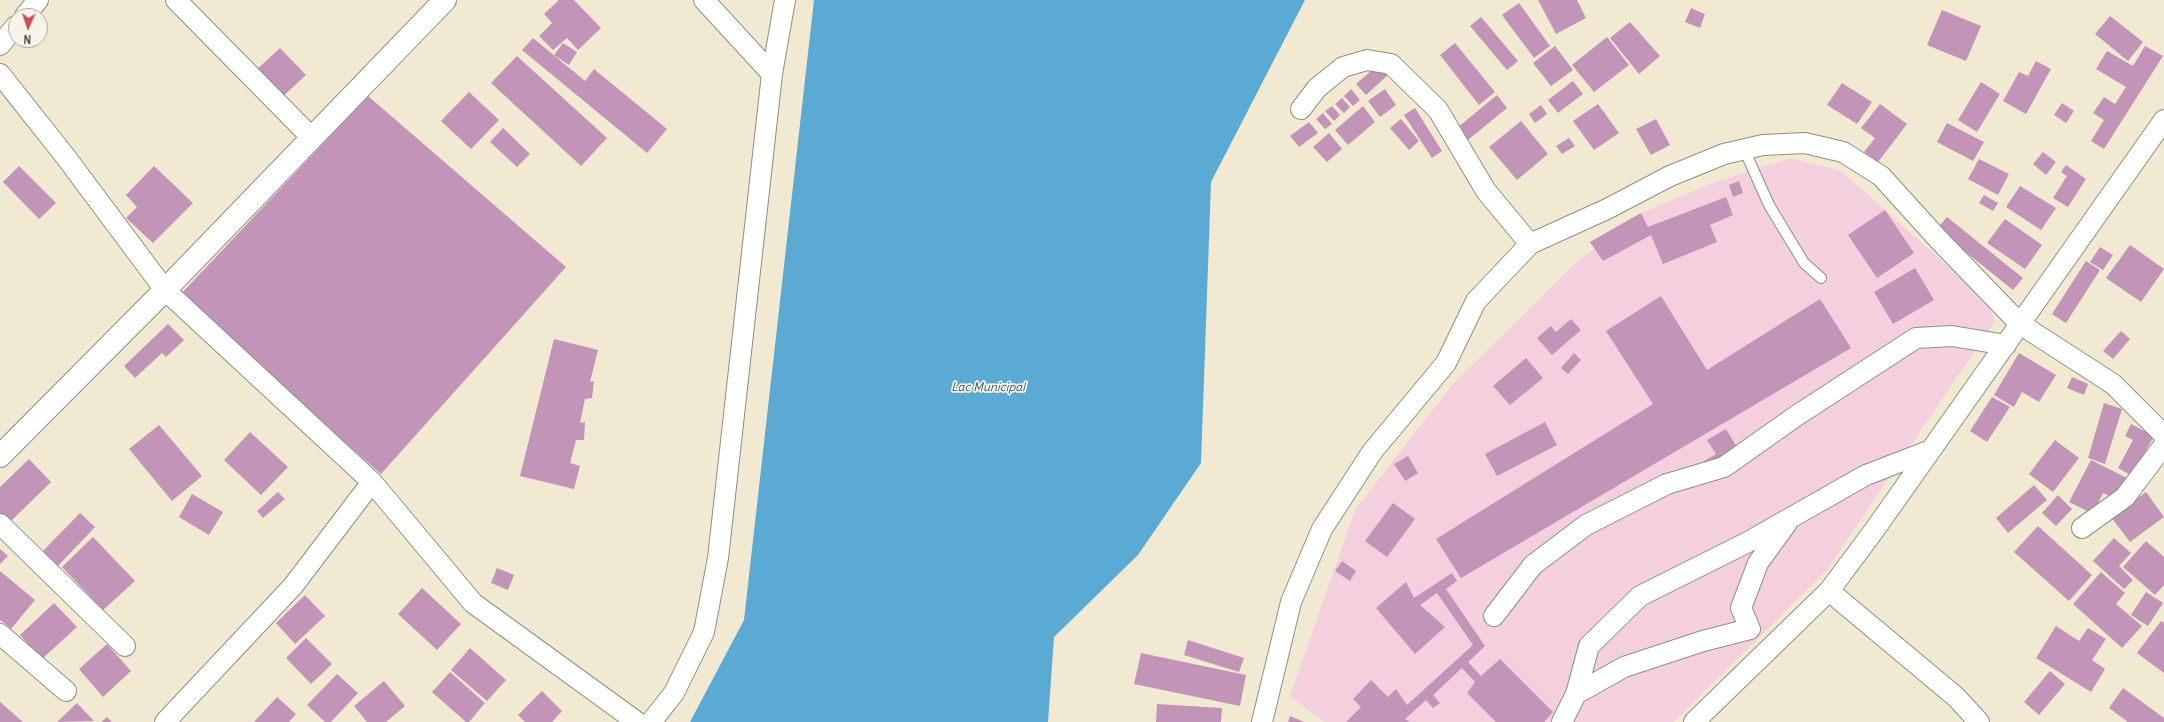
<!DOCTYPE html>
<style>
body{margin:0}
#map{position:relative;width:2164px;height:722px;overflow:hidden;background:#f2e9d3;font-family:Delius,sans-serif}
canvas{display:block}
.north{position:absolute;left:8px;top:8px;width:40px;height:40px;box-sizing:border-box;background:#f7f3e8;border:1px solid #a1aaa0;border-radius:50%;rotate:183deg;font-size:11px;font-weight:700;line-height:16px;text-align:center;color:#1f3d34}
.north::after{content:'';display:block;margin:auto;width:14px;height:18px;background:#d1495b;clip-path:polygon(50% 0,100% 100%,50% 72%,0 100%)}
</style>
<div id="map">
<canvas width="2164" height="722"></canvas>
<div class="north">N</div>
</div>
<script>
const context = document.querySelector('canvas').getContext('2d');
context.lineJoin = 'round';
function fillPath(path, color) { context.fillStyle = color; context.fill(path, 'evenodd'); }
const poly = rows => new Path2D(rows.map(r => 'M' + r).join(''));
function strokePath(path, color, width, dash) { context.strokeStyle = color; context.lineWidth = width; context.lineCap = dash ? 'butt' : 'round'; context.setLineDash(dash || []); context.stroke(path); }
function label(font, color, halo, rows, align = 'center') {
  context.font = font + ' Delius,sans-serif'; context.lineWidth = 3.5; context.setLineDash([]); context.textBaseline = 'middle'; context.strokeStyle = halo; context.fillStyle = color; for (const [text, x, y, turn = 0] of rows) {
    context.save(); context.translate(x, y); context.rotate((+turn || 0) * Math.PI / 180); context.textAlign = isNaN(turn) ? turn : align; if (halo) context.strokeText(text, 0, 0); context.fillText(text, 0, 0); context.restore();
  }
}
const built = poly([
 [1791,158,1841,171,1988,302,1995,321,1826,571,1674,722,1325,722,1290,696,1355,510,1452,385,1580,259,1594,249,1590,242,1641,213,1716,182]
]);
const water = poly([
 [814,0,1305,0,1211,182,1201,463,1138,555,1054,637,1048,722,690,722,744,620]
]);
const building = poly([
 [559,0,574,0,601,28,578,50,567,38,553,50,539,36,552,23,544,14],
 [1538,0,1577,0,1586,18,1556,34],
 [1519,3,1550,46,1534,58,1502,15],
 [1691,8,1705,14,1700,28,1685,22],
 [1942,10,1981,26,1966,61,1927,45],
 [2110,16,2143,42,2128,61,2095,34],
 [1481,17,1518,61,1507,70,1470,26],
 [1630,22,1660,56,1639,74,1610,38],
 [1607,37,1629,65,1594,92,1572,65],
 [533,38,585,81,594,69,667,129,647,153,522,50],
 [563,43,577,52,569,65,554,55],
 [1455,43,1495,92,1479,105,1440,55],
 [1555,46,1573,70,1551,86,1533,63],
 [2145,46,2163,56,2104,149,2091,141,2104,120,2093,113,2104,97,2115,104,2126,87,2096,69,2107,51,2133,66],
 [280,48,306,75,280,99,254,72],
 [517,56,607,138,581,166,491,83],
 [2036,61,2051,69,2026,114,2003,101,2019,72,2028,76],
 [1379,64,1388,75,1366,95,1356,84],
 [1573,81,1583,94,1558,113,1548,100],
 [1981,82,2000,94,1977,132,1958,120],
 [1842,83,1872,102,1857,124,1827,105],
 [1351,89,1360,100,1353,106,1344,96],
 [1385,89,1396,105,1380,117,1368,101],
 [469,92,499,120,471,149,441,121],
 [1497,95,1507,108,1468,140,1457,128],
 [368,96,566,267,381,474,179,296],
 [1342,98,1350,107,1344,113,1335,104],
 [2062,103,2074,111,2066,123,2054,115],
 [1598,104,1619,133,1594,150,1573,121],
 [1880,104,1907,124,1878,162,1864,152,1875,138,1861,128],
 [1541,105,1547,114,1535,123,1529,114],
 [1332,106,1340,115,1334,121,1325,111],
 [1363,106,1375,122,1348,145,1335,130],
 [1415,108,1442,151,1432,158,1404,115],
 [1323,113,1332,124,1325,129,1316,119],
 [1401,119,1419,141,1409,150,1390,128],
 [1656,119,1670,145,1651,155,1636,129],
 [1521,121,1548,154,1517,180,1489,147],
 [1309,122,1318,133,1299,147,1290,136],
 [1947,123,1984,142,1973,161,1937,142],
 [503,128,530,154,517,167,490,142],
 [1329,133,1342,149,1327,162,1313,147],
 [1569,138,1575,146,1562,154,1556,146],
 [2043,152,2056,162,2046,175,2033,164],
 [1979,159,2009,174,1998,195,1968,179],
 [2066,165,2086,179,2068,207,2053,198,2067,176,2061,172],
 [19,166,56,203,39,219,3,182],
 [154,166,193,203,153,243,126,218,137,207,126,195],
 [1739,181,1743,193,1733,197,1729,185],
 [2020,186,2056,208,2041,230,2006,207],
 [1984,195,1998,203,1993,211,1979,203],
 [1726,197,1733,215,1710,225,1717,242,1663,264,1651,235,1603,261,1590,242,1641,213,1648,227],
 [1885,210,1914,253,1877,278,1848,235],
 [1947,217,2023,278,2013,290,1937,229],
 [2005,219,2042,245,2025,269,1987,243],
 [2130,245,2164,269,2141,302,2106,278],
 [2100,247,2113,255,2103,270,2090,262],
 [2086,261,2100,270,2066,323,2052,314],
 [1915,268,1934,300,1893,324,1874,292],
 [1661,296,1707,370,1820,299,1851,348,1461,578,1436,539,1653,404,1606,331],
 [1571,319,1581,330,1552,355,1537,338,1551,326,1556,332],
 [168,324,184,340,166,357,162,353,135,378,124,366],
 [2121,331,2130,339,2113,359,2103,351],
 [554,339,598,350,590,382,594,381,592,398,585,399,580,423,585,422,584,440,576,440,570,463,580,466,574,489,520,476],
 [1574,353,1581,360,1568,374,1561,368],
 [2019,353,2056,375,2039,402,2022,392,2014,407,1994,395],
 [1526,358,1543,378,1510,405,1493,386],
 [2072,377,2088,384,2084,395,2067,388],
 [1992,397,2010,407,1987,442,1970,431],
 [2104,403,2122,409,2105,464,2088,458],
 [1545,422,1557,445,1497,476,1485,454],
 [2131,424,2154,436,2132,476,2118,468,2133,440,2125,436],
 [159,425,202,476,172,501,129,449],
 [1726,429,1738,449,1707,469,1703,462,1716,454,1707,440],
 [250,432,288,467,261,495,224,460],
 [2055,440,2079,458,2053,492,2029,474],
 [1408,456,1418,473,1405,481,1394,464],
 [29,459,51,482,8,524,0,516,0,487],
 [2091,460,2127,478,2116,499,2103,493,2093,514,2069,502],
 [2034,485,2047,500,2008,533,1996,518],
 [278,492,285,499,263,518,257,511],
 [2146,492,2164,517,2130,542,2111,517],
 [192,494,223,512,209,535,179,517],
 [2058,495,2072,509,2056,526,2042,513],
 [1393,503,1415,519,1387,557,1365,541],
 [80,513,95,527,55,569,40,554],
 [2038,526,2092,575,2069,601,2014,552],
 [93,537,135,581,103,610,62,567],
 [2114,538,2131,553,2119,566,2133,580,2124,589,2093,561],
 [2146,541,2164,557,2164,585,2155,595,2123,567],
 [0,549,8,556,0,564],
 [1342,561,1356,571,1350,581,1335,571],
 [497,568,514,575,508,590,491,583],
 [0,571,35,600,11,629,0,620],
 [2101,572,2125,593,2116,604,2142,626,2122,648,2073,604],
 [1452,573,1457,581,1446,589,1485,646,1468,662,1481,676,1500,659,1553,712,1544,722,1496,722,1467,693,1475,682,1462,668,1433,695,1440,703,1433,708,1426,700,1405,719,1410,722,1346,722,1361,707,1353,699,1371,680,1388,697,1396,689,1407,705,1473,645,1437,593,1420,605,1445,627,1415,654,1376,608,1406,582,1414,598],
 [422,588,461,624,437,650,398,614],
 [2146,592,2163,603,2148,626,2131,615],
 [305,595,325,616,295,644,276,623],
 [54,603,77,627,42,659,20,635],
 [2161,621,2164,623,2164,673,2137,653],
 [2056,626,2079,641,2088,628,2106,639,2092,660,2105,669,2091,692,2036,658],
 [306,638,332,664,311,684,286,658],
 [1188,640,1244,658,1239,672,1184,655],
 [107,644,131,671,103,697,79,669],
 [470,648,506,680,487,701,451,670],
 [1141,653,1246,675,1240,706,1134,684],
 [2050,671,2065,684,2039,715,2024,702],
 [450,672,485,703,469,722,466,722,432,692],
 [337,674,358,693,331,722,325,722,307,705],
 [384,681,405,706,386,722,367,722,354,706],
 [2123,688,2164,718,2164,722,2128,722,2109,708],
 [542,691,562,711,552,722,525,722,518,715],
 [277,697,296,714,289,722,254,722],
 [0,702,23,722,0,722],
 [77,703,94,721,57,722],
 [1157,704,1222,708,1221,722,1156,722],
 [1290,716,1304,722,1288,722],
 [107,717,112,722,101,722]
]);
const lane = poly([
 [1744,149,1769,205,1804,263,1821,278]
]);
const street = poly([
 [176,0,312,138],
 [704,0,772,74],
 [25,16,38,0],
 [0,45,16,26],
 [0,74,65,156,165,290,372,482,473,603,637,722],
 [1301,109,1317,88,1343,67,1367,60,1391,64,1438,110,1486,191,1530,244],
 [0,524,125,646],
 [2082,528,2125,497,2164,445],
 [1829,591,1956,697,1979,722],
 [1494,616,1533,565,1586,525,1667,484,1724,467,1796,416,1916,338,1952,336,2006,345],
 [0,634,66,691],
 [1576,694,1624,667,1703,641,1750,629,1741,608,1758,563,1787,523],
 [165,722,293,586,372,482],
 [651,722,674,693,704,632,718,558,772,74,785,0],
 [1262,722,1291,602,1322,529,1372,452,1446,363,1476,301,1530,244,1607,209,1670,176,1724,154,1763,145,1805,143,1843,152,1881,176,1939,240,2020,324,2113,384,2164,435],
 [1562,722,1576,694,1589,646,1640,596,1748,542,1866,475,1931,450],
 [1694,722,1829,591,1873,532,2164,120]
]);
const secondary = poly([
 [0,456,165,290,445,0]
]);
const waterNames = [
 ["Lac Municipal",988,388]
];
fillPath(built, '#f4cfdd');
fillPath(water, '#5aaad4');
fillPath(building, '#c294b8');
strokePath(lane, '#889384', 12);
strokePath(street, '#889384', 22);
strokePath(secondary, '#889384', 24);
strokePath(lane, '#fff', 10);
strokePath(street, '#fff', 20);
strokePath(secondary, '#fff', 22);
label('italic 12px', '#2e585c', '#f7f3e8', waterNames);
</script>
